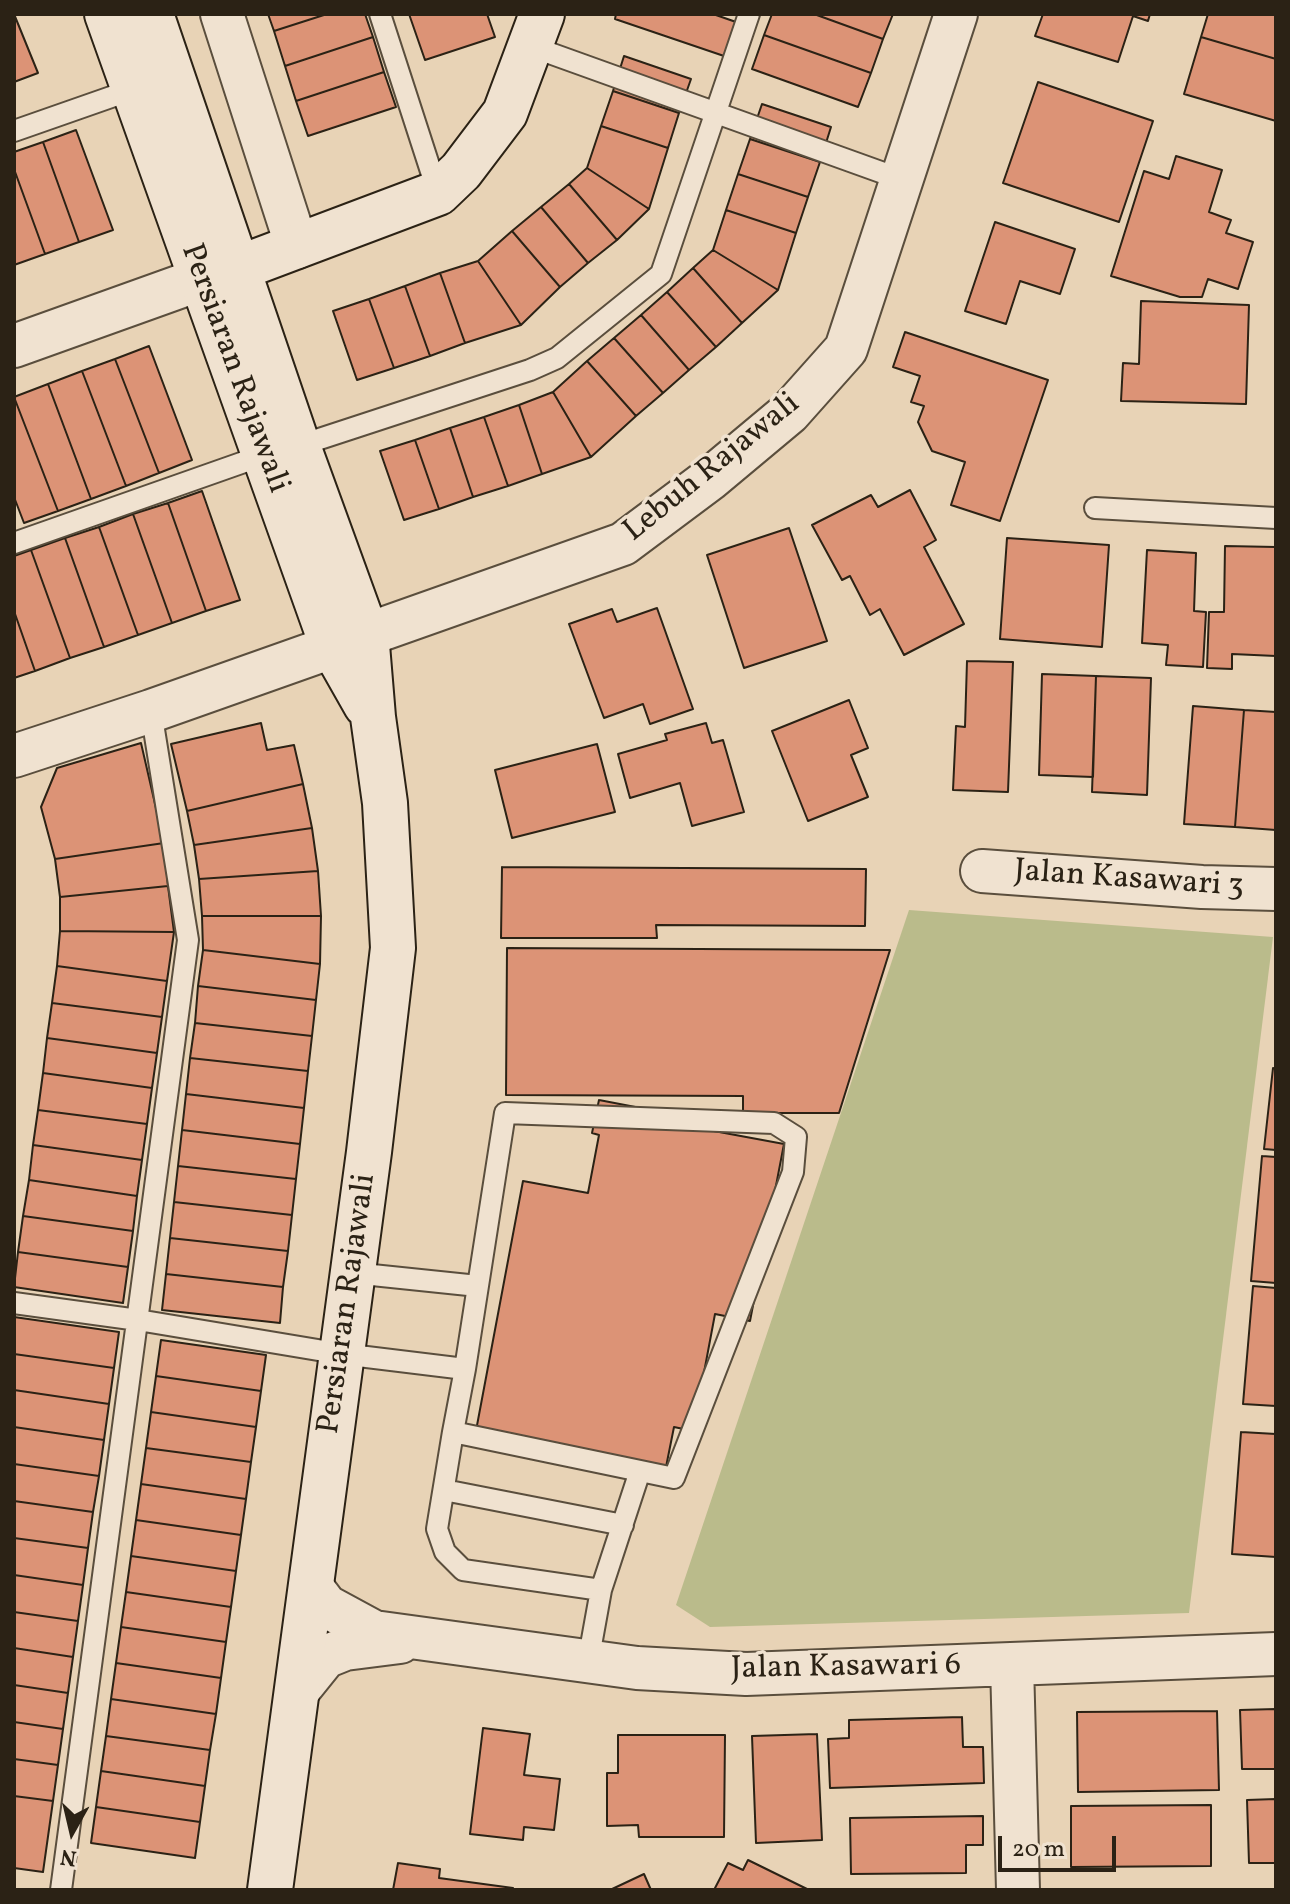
<!DOCTYPE html>
<style>
body{margin:0}
#map{position:relative;width:1290px;height:1904px;overflow:hidden;background:#e8d3b6;font-family:Vollkorn,serif}
canvas{display:block}
.frame{position:absolute;inset:0;border:16px solid #2b2215;pointer-events:none}
.north{position:absolute;left:32px;top:1792px;width:80px;height:80px;-webkit-text-stroke:6px #f0e2d0;paint-order:stroke;rotate:188deg;font-size:22px;font-weight:700;line-height:32px;text-align:center;color:#2b2215}
.north::after{content:'';display:block;margin:auto;width:28px;height:36px;background:#2b2215;clip-path:polygon(50% 0,100% 100%,50% 72%,0 100%)}
.scale{position:absolute;left:998px;top:1836px;width:118px;height:36px;box-sizing:border-box;border:4px solid #2b2215;border-top:0;padding-left:10px;font-size:24px;line-height:28px;white-space:nowrap;color:#2b2215;-webkit-text-stroke:6px #f0e2d0;paint-order:stroke}
</style>
<div id="map">
<canvas width="1290" height="1904"></canvas>
<div class="frame"></div>
<div class="north">N</div>
<div class="scale">20 m</div>
</div>
<script>
const context = document.querySelector('canvas').getContext('2d');
context.lineJoin = 'round';
function fillPath(path, color) { context.fillStyle = color; context.fill(path, 'evenodd'); }
const poly = rows => new Path2D(rows.map(r => 'M' + r).join(''));
function strokePath(path, color, width, dash) { context.strokeStyle = color; context.lineWidth = width; context.lineCap = dash ? 'butt' : 'round'; context.setLineDash(dash || []); context.stroke(path); }
function label(font, color, halo, rows, align = 'center') {
  context.font = font + ' Vollkorn,serif'; context.lineWidth = 7; context.setLineDash([]); context.textBaseline = 'middle'; context.strokeStyle = halo; context.fillStyle = color; for (const [text, x, y, turn = 0] of rows) {
    context.save(); context.translate(x, y); context.rotate((+turn || 0) * Math.PI / 180); context.textAlign = isNaN(turn) ? turn : align; if (halo) context.strokeText(text, 0, 0); context.fillText(text, 0, 0); context.restore();
  }
}
const green = poly([
 [909,910,1273,937,1189,1613,710,1627,676,1605]
]);
const building = poly([
 [14,14,38,73,14,82,14,14],
 [268,14,327,14,274,31,268,14],
 [327,14,365,14,373,37,285,66,274,31,327,14],
 [409,14,487,14,495,37,425,60,409,14],
 [616,14,713,14,736,22,724,56,615,19,616,14],
 [772,14,814,14,883,39,871,73,764,35,772,14],
 [814,14,893,14,883,39,814,14],
 [1043,14,1150,14,1148,21,1133,16,1118,62,1035,36,1043,14],
 [1208,14,1276,14,1276,59,1201,37,1208,14],
 [764,35,871,73,858,107,752,69,764,35],
 [373,37,384,72,296,101,285,66,373,37],
 [1201,37,1276,59,1276,121,1184,94,1201,37],
 [624,56,691,79,679,113,613,91,624,56],
 [384,72,396,107,308,136,296,101,384,72],
 [1038,82,1153,121,1119,222,1003,183,1038,82],
 [613,91,679,113,668,148,601,126,613,91],
 [762,104,831,127,820,162,750,139,762,104],
 [601,126,668,148,649,209,587,168,601,126],
 [76,130,113,230,79,242,43,142,76,130],
 [750,139,820,162,808,197,738,174,750,139],
 [43,142,79,242,45,254,14,169,14,152,43,142],
 [1176,156,1222,170,1209,212,1231,220,1226,233,1253,242,1238,289,1208,279,1202,297,1180,297,1111,276,1144,171,1169,179,1176,156],
 [587,168,649,209,617,240,569,184,587,168],
 [14,169,45,254,14,265,14,169],
 [738,174,808,197,796,233,726,210,738,174],
 [569,184,617,240,588,263,541,207,569,184],
 [541,207,588,263,560,287,512,231,541,207],
 [726,210,796,233,778,290,713,250,726,210],
 [995,222,1075,249,1060,294,1020,281,1006,324,965,311,995,222],
 [512,231,560,287,521,325,478,261,512,231],
 [713,250,778,290,742,323,693,268,713,250],
 [478,261,521,325,465,343,440,273,478,261],
 [693,268,742,323,716,347,667,292,693,268],
 [440,273,465,343,430,356,405,286,440,273],
 [405,286,430,356,394,368,369,299,405,286],
 [667,292,716,347,689,370,641,315,667,292],
 [369,299,394,368,357,380,333,311,369,299],
 [1141,301,1249,305,1246,404,1121,401,1123,363,1139,364,1141,301],
 [641,315,689,370,663,393,614,338,641,315],
 [905,332,1048,380,1000,521,951,505,965,462,932,451,918,422,924,406,911,402,920,376,893,367,905,332],
 [614,338,663,393,636,416,587,361,614,338],
 [149,346,192,460,159,473,115,359,149,346],
 [115,359,159,473,126,486,82,371,115,359],
 [587,361,636,416,591,457,553,392,587,361],
 [82,371,126,486,91,499,48,384,82,371],
 [48,384,91,499,58,511,14,397,48,384],
 [553,392,591,457,542,474,519,405,553,392],
 [14,397,58,511,24,523,14,497,14,397],
 [519,405,542,474,508,486,484,417,519,405],
 [484,417,508,486,473,497,450,428,484,417],
 [450,428,473,497,439,509,415,440,450,428],
 [415,440,439,509,404,520,380,451,415,440],
 [910,490,936,540,924,547,964,624,904,655,880,609,870,615,850,576,842,580,812,525,871,495,878,507,910,490],
 [202,491,240,600,206,611,168,503,202,491],
 [168,503,206,611,172,623,133,514,168,503],
 [133,514,172,623,138,635,99,527,133,514],
 [99,527,138,635,104,647,65,538,99,527],
 [789,528,827,641,744,668,707,555,789,528],
 [65,538,104,647,70,658,31,550,65,538],
 [1007,538,1109,545,1102,647,1000,639,1007,538],
 [1225,546,1276,547,1276,656,1232,654,1232,669,1207,668,1209,612,1224,612,1225,546],
 [31,550,70,658,35,671,14,611,14,556,31,550],
 [1147,550,1196,553,1194,611,1206,612,1203,667,1166,665,1168,645,1142,643,1147,550],
 [657,608,693,709,650,724,643,704,604,718,569,624,612,609,617,622,657,608],
 [14,611,35,671,14,678,14,611],
 [967,661,1013,662,1008,792,953,790,956,726,965,727,967,661],
 [1042,674,1096,676,1093,777,1039,775,1042,674],
 [1096,676,1151,678,1147,795,1092,792,1096,676],
 [849,700,868,748,851,755,868,797,808,821,772,731,849,700],
 [1193,706,1244,710,1235,827,1184,824,1193,706],
 [1244,710,1276,712,1276,830,1235,827,1244,710],
 [261,723,267,750,294,745,303,784,187,811,171,744,261,723],
 [706,723,712,743,723,740,744,812,692,826,680,783,630,798,618,754,667,740,665,734,706,723],
 [141,743,164,843,55,859,41,807,57,768,141,743],
 [597,744,615,812,512,838,495,770,597,744],
 [303,784,312,828,194,845,187,811,303,784],
 [312,828,318,871,199,879,194,845,312,828],
 [164,843,168,886,60,897,55,859,164,843],
 [502,867,866,869,865,926,656,925,657,938,501,938,502,867],
 [318,871,321,916,202,916,199,879,318,871],
 [168,886,174,932,60,931,60,897,168,886],
 [202,916,321,916,320,964,203,950,202,916],
 [60,931,174,932,167,981,57,966,60,931],
 [507,948,890,950,839,1113,743,1113,743,1096,506,1095,507,948],
 [203,950,320,964,316,1000,198,986,203,950],
 [57,966,167,981,162,1017,52,1003,57,966],
 [198,986,316,1000,312,1036,195,1023,198,986],
 [52,1003,162,1017,157,1053,47,1038,52,1003],
 [195,1023,312,1036,308,1071,190,1058,195,1023],
 [47,1038,157,1053,152,1088,43,1073,47,1038],
 [190,1058,308,1071,304,1108,186,1094,190,1058],
 [1273,1068,1276,1069,1276,1150,1264,1149,1273,1068],
 [43,1073,152,1088,147,1124,38,1110,43,1073],
 [186,1094,304,1108,300,1144,182,1130,186,1094],
 [599,1100,651,1110,649,1119,784,1144,750,1321,715,1314,693,1431,674,1427,665,1472,475,1436,523,1181,588,1193,599,1135,592,1133,599,1100],
 [38,1110,147,1124,142,1160,33,1145,38,1110],
 [182,1130,300,1144,296,1179,178,1166,182,1130],
 [33,1145,142,1160,137,1196,29,1180,33,1145],
 [1262,1156,1276,1157,1276,1283,1251,1281,1262,1156],
 [178,1166,296,1179,292,1215,174,1202,178,1166],
 [29,1180,137,1196,133,1231,23,1216,29,1180],
 [174,1202,292,1215,288,1251,170,1238,174,1202],
 [23,1216,133,1231,128,1267,18,1252,23,1216],
 [170,1238,288,1251,283,1287,166,1274,170,1238],
 [18,1252,128,1267,123,1303,14,1287,18,1252],
 [166,1274,283,1287,280,1323,162,1310,166,1274],
 [1253,1286,1276,1288,1276,1406,1243,1404,1253,1286],
 [14,1317,119,1332,114,1368,14,1354,14,1317],
 [161,1340,266,1355,261,1391,156,1376,161,1340],
 [14,1354,114,1368,109,1404,14,1390,14,1354],
 [156,1376,261,1391,256,1427,151,1412,156,1376],
 [14,1390,109,1404,104,1440,14,1427,14,1390],
 [151,1412,256,1427,251,1462,146,1448,151,1412],
 [14,1427,104,1440,99,1476,14,1464,14,1427],
 [1241,1432,1276,1434,1276,1557,1232,1554,1241,1432],
 [146,1448,251,1462,246,1499,141,1484,146,1448],
 [14,1464,99,1476,93,1512,14,1501,14,1464],
 [141,1484,246,1499,241,1535,136,1520,141,1484],
 [14,1501,93,1512,88,1548,14,1538,14,1501],
 [136,1520,241,1535,236,1571,131,1556,136,1520],
 [14,1538,88,1548,83,1585,14,1575,14,1538],
 [131,1556,236,1571,231,1607,126,1592,131,1556],
 [14,1575,83,1585,78,1621,14,1612,14,1575],
 [126,1592,231,1607,226,1642,121,1627,126,1592],
 [14,1612,78,1621,73,1657,14,1648,14,1612],
 [121,1627,226,1642,221,1678,116,1663,121,1627],
 [14,1648,73,1657,68,1693,14,1685,14,1648],
 [116,1663,221,1678,216,1714,111,1699,116,1663],
 [14,1685,68,1693,63,1729,14,1722,14,1685],
 [111,1699,216,1714,210,1750,106,1736,111,1699],
 [1276,1709,1276,1769,1242,1769,1240,1710,1276,1709],
 [1217,1711,1219,1790,1078,1792,1077,1712,1217,1711],
 [962,1717,963,1747,983,1747,984,1783,830,1788,828,1739,849,1738,849,1720,962,1717],
 [14,1722,63,1729,58,1765,14,1759,14,1722],
 [483,1728,530,1734,524,1775,560,1779,554,1830,524,1827,523,1840,470,1834,483,1728],
 [817,1734,822,1840,756,1843,752,1736,817,1734],
 [618,1735,725,1735,724,1837,639,1837,638,1825,607,1826,607,1773,618,1773,618,1735],
 [106,1736,210,1750,205,1786,101,1771,106,1736],
 [14,1759,58,1765,53,1801,14,1796,14,1759],
 [101,1771,205,1786,200,1822,96,1807,101,1771],
 [14,1796,53,1801,43,1872,14,1868,14,1796],
 [1276,1799,1276,1863,1249,1863,1247,1800,1276,1799],
 [1211,1805,1211,1866,1071,1867,1071,1806,1211,1805],
 [96,1807,200,1822,195,1858,91,1843,96,1807],
 [983,1816,983,1845,966,1845,966,1873,851,1874,850,1818,983,1816],
 [748,1860,807,1889,714,1890,728,1863,743,1870,748,1860],
 [398,1863,440,1869,439,1878,513,1888,512,1890,393,1890,398,1863],
 [644,1874,651,1890,610,1890,644,1874]
]);
const lane = poly([
 [380,14,438,193],
 [530,46,903,180],
 [14,131,134,89],
 [298,446,530,370,557,358,661,274,749,14],
 [1095,508,1276,518],
 [14,543,264,455],
 [353,1273,478,1286],
 [14,1303,138,1320,342,1354,465,1369],
 [453,1432,674,1478,793,1172,796,1137,774,1123,505,1113,465,1369,453,1432,437,1529,445,1552,463,1570,601,1590],
 [444,1490,623,1525],
 [588,1662,601,1590,640,1471],
 [61,1890,188,940,151,711]
]);
const street = poly([
 [222,14,297,247],
 [14,346,201,279,236,269],
 [14,756,151,711,623,544,710,479,789,413,846,349,956,14],
 [982,871,1202,887,1276,889],
 [311,1586,326,1606,374,1632,637,1668,746,1674,1276,1654],
 [1012,1664,1018,1890],
 [296,1693,325,1657,345,1649,400,1642]
]);
const secondary = poly([
 [107,14,332,645,366,705],
 [151,14,298,446,366,633,373,717,385,803,393,948,369,1152,270,1890],
 [239,268,438,193,461,171,505,113,542,14]
]);
const streetNames = [
 ["Persiaran Rajawali",233,369,70],
 ["Lebuh Rajawali",713,469,-39],
 ["Jalan Kasawari 3",1129,881,4],
 ["Persiaran Rajawali",349,1304,-82],
 ["Jalan Kasawari 6",846,1669,-1]
];
fillPath(green, '#babb8b');
fillPath(building, '#dc9376');
strokePath(building, '#2b2215', 2);
strokePath(lane, '#5a4e3d', 24);
strokePath(street, '#5a4e3d', 46);
strokePath(secondary, '#2b2215', 48);
strokePath(lane, '#f0e2d0', 20);
strokePath(street, '#f0e2d0', 42);
strokePath(secondary, '#f0e2d0', 44);
label('32px', '#2b2215', '#f0e2d0', streetNames);
</script>
